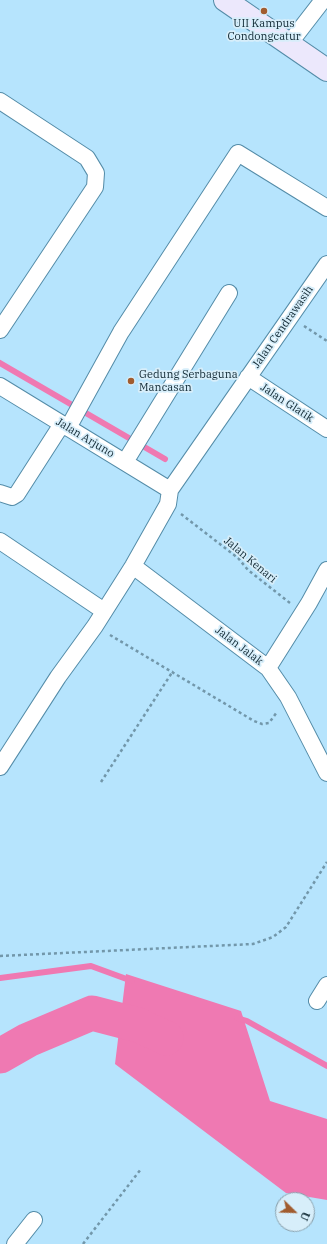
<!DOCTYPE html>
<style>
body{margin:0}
#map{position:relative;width:327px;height:1244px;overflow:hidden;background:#b6e4fd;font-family:"IBM Plex Serif",serif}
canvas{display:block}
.north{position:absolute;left:275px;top:1192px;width:40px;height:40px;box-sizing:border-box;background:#d7eefa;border:1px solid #889fab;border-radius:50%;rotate:113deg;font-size:11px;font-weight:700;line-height:16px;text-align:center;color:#112934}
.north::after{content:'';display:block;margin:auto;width:14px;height:18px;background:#a15c2f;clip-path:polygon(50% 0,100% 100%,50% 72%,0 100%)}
</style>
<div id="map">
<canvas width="327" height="1244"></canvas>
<div class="north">U</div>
</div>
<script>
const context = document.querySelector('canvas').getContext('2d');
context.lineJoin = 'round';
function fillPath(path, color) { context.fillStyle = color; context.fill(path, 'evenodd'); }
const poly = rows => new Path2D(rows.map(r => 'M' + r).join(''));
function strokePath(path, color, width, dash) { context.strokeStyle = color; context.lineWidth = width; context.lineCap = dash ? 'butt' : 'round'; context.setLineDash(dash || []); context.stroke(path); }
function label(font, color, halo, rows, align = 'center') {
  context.font = font + ' "IBM Plex Serif",serif'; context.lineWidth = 3.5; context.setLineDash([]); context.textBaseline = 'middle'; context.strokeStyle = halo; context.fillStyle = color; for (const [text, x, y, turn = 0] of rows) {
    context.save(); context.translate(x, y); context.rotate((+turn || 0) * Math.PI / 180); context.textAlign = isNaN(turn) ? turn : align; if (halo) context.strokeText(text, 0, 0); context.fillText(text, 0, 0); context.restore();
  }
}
const water = poly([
 [126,974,241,1011,270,1101,327,1119,327,1200,286,1193,115,1064]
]);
const stream = poly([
 [0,363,165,459],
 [0,978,91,966,132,981],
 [237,1018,247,1021,327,1066]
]);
const river = poly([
 [0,1056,28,1040,92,1013,138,1025,166,1038]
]);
const path = poly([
 [304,326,327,341],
 [181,514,238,558,248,570,290,603],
 [110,635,254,721,262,724,269,723,277,712],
 [101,782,173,671],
 [0,956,253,944,273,937,286,927,327,862],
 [83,1244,141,1169]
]);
const street = poly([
 [289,44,323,0],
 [0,101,87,158,96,173,95,187,0,330],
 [248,377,327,429],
 [0,386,170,490],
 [68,428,121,332,238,153,327,208],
 [125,462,229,293],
 [0,493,12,497,17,494,62,424],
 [0,541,104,611],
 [133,566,268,668,288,697,327,773],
 [268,668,309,603,327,570],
 [0,767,58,677,95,626,133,566,168,504,170,490,327,264],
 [317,1001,327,985],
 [15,1244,34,1220]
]);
const secondary = poly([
 [225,0,327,70]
]);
const markers = [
 [264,11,4,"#a15c2f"],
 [131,381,4,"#a15c2f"]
];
const poiNames = [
 ["UII Kampus",264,24],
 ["Condongcatur",264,37],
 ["Gedung Serbaguna",139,375,"left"],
 ["Mancasan",139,388,"left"]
];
const streetNames = [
 ["Jalan Cendrawasih",283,327,-55],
 ["Jalan Glatik",287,403,33],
 ["Jalan Arjuno",85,438,31],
 ["Jalan Kenari",250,560,40],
 ["Jalan Jalak",239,646,37]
];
fillPath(water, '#ef79b2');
strokePath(stream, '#ef79b2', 6);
strokePath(river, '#ef79b2', 35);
strokePath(street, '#548ca8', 18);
strokePath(secondary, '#548ca8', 24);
strokePath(path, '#7297aa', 2.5, [3, 3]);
strokePath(street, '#fff', 16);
strokePath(secondary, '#ece8fc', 22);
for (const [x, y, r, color] of markers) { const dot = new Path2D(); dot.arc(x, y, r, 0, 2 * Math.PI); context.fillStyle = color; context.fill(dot); strokePath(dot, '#d7eefa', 1.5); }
label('11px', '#112934', '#d7eefa', poiNames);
label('11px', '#112934', '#d7eefa', streetNames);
</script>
